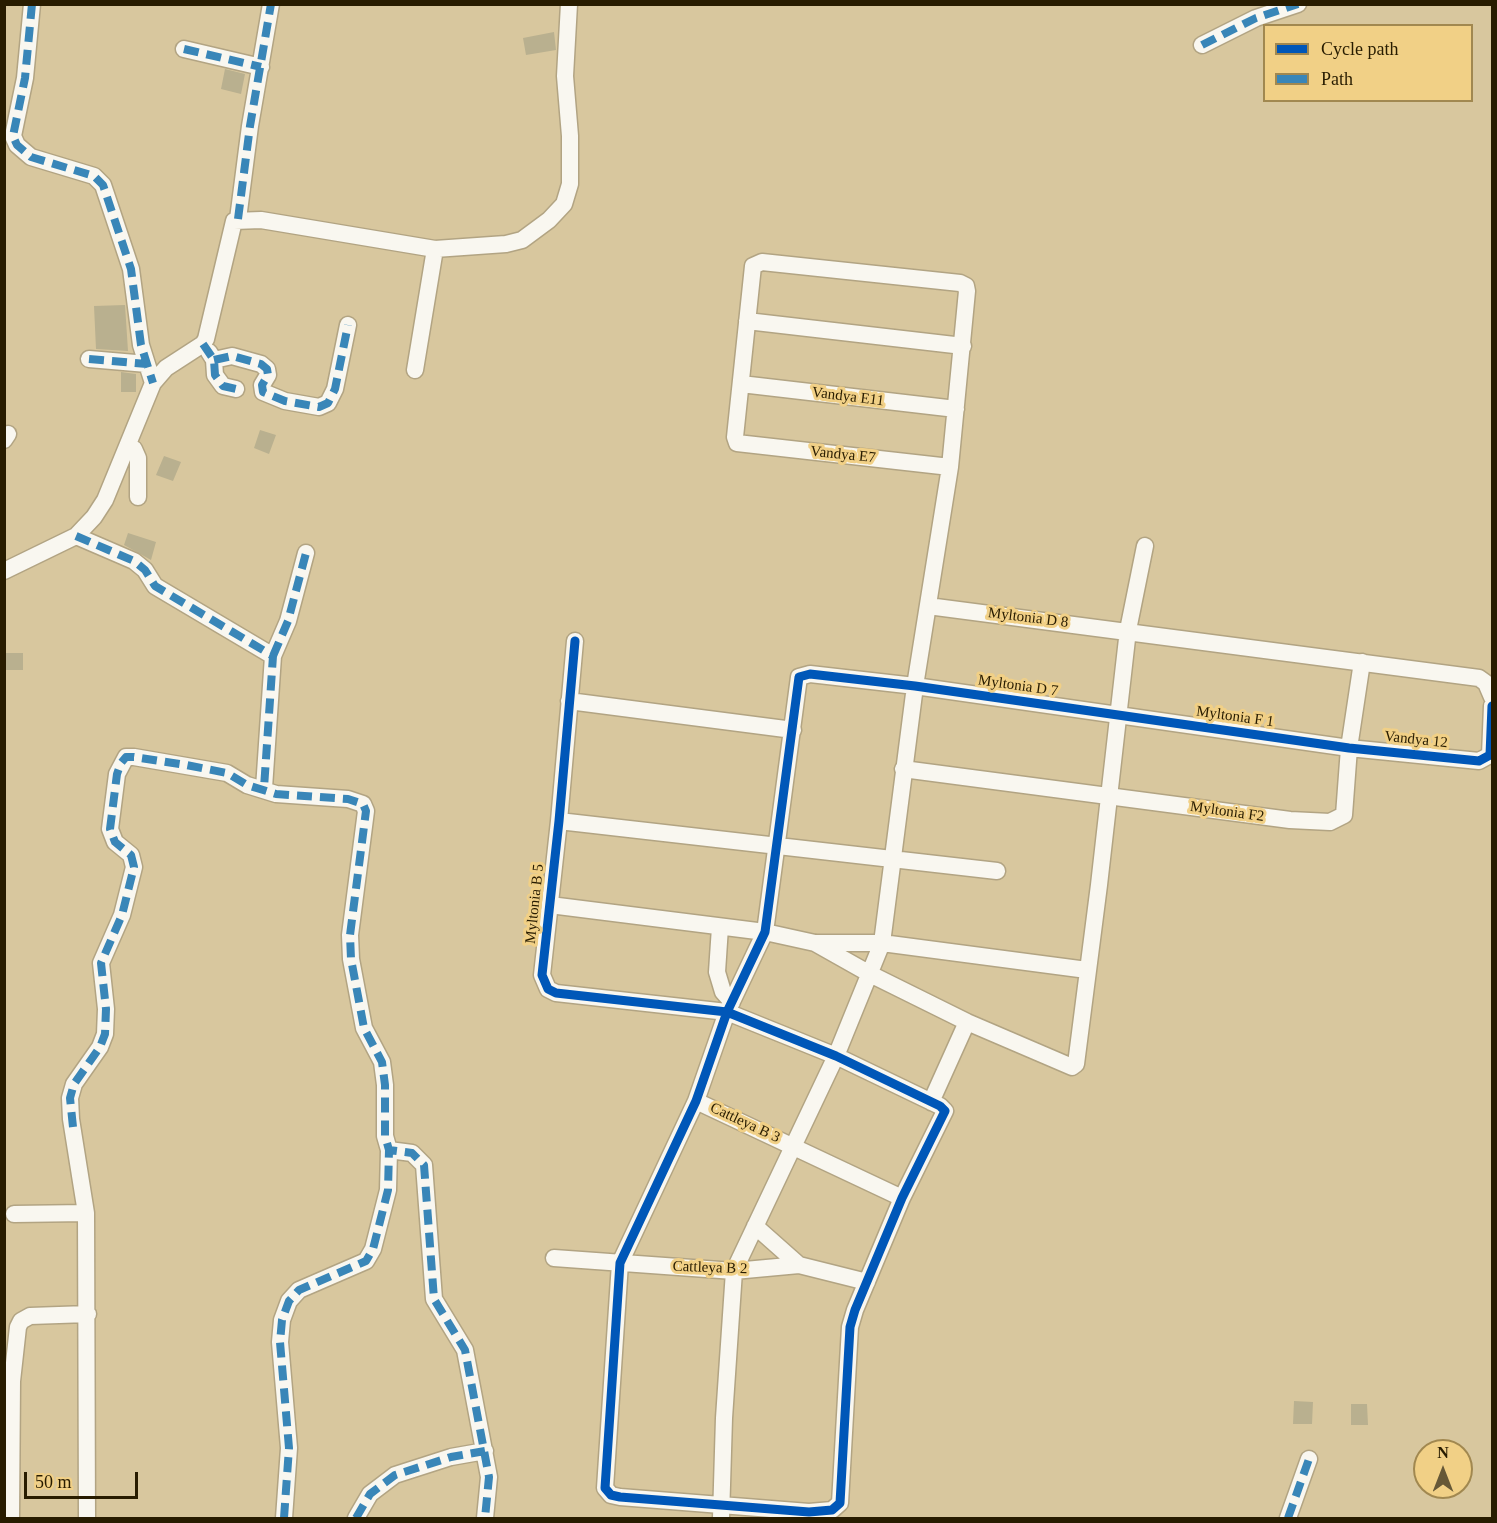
<!DOCTYPE html>
<style>
body{margin:0}
#map{position:relative;width:1497px;height:1523px;overflow:hidden;background:#d8c79e;font-family:"Times New Roman",serif}
canvas{display:block}
.frame{position:absolute;inset:0;border:6px solid #281c00;pointer-events:none}
.legend{position:absolute;left:1263px;top:24px;width:210px;height:78px;box-sizing:border-box;background:#f1d086;border:2px solid #a18850;margin:0;padding:8px 10px;list-style:none;font-size:18px;color:#281c00}
.legend li{display:flex;align-items:center;gap:12px;height:30px}
.legend b{width:30px;border:2px solid #a18850}
.north{position:absolute;left:1413px;top:1439px;width:60px;height:60px;box-sizing:border-box;background:#f1d086;border:2px solid #a18850;border-radius:50%;rotate:0deg;font-size:16px;font-weight:700;line-height:24px;text-align:center;color:#281c00}
.north::after{content:'';display:block;margin:auto;width:21px;height:27px;background:#665837;clip-path:polygon(50% 0,100% 100%,50% 72%,0 100%)}
.scale{position:absolute;left:24px;top:1472px;width:114px;height:27px;box-sizing:border-box;border:3px solid #281c00;border-top:0;padding-left:8px;font-size:18px;line-height:21px;white-space:nowrap;color:#281c00;-webkit-text-stroke:4px #f1d086;paint-order:stroke}
</style>
<div id="map">
<canvas width="1497" height="1523"></canvas>
<div class="frame"></div>
<ul class="legend">
<li><b style="height:8px;background:#0057b8"></b>Cycle path</li>
<li><b style="height:8px;background:#3986b8"></b>Path</li>
</ul>
<div class="north">N</div>
<div class="scale">50 m</div>
</div>
<script>
const context = document.querySelector('canvas').getContext('2d');
context.lineJoin = 'round';
function fillPath(path, color) { context.fillStyle = color; context.fill(path, 'evenodd'); }
const poly = rows => new Path2D(rows.map(r => 'M' + r).join(''));
function strokePath(path, color, width, dash) { context.strokeStyle = color; context.lineWidth = width; context.lineCap = dash ? 'butt' : 'round'; context.setLineDash(dash || []); context.stroke(path); }
function label(font, color, halo, rows, align = 'center') {
  context.font = font + ' "Times New Roman",serif'; context.lineWidth = 6; context.setLineDash([]); context.textBaseline = 'middle'; context.strokeStyle = halo; context.fillStyle = color; for (const [text, x, y, turn = 0] of rows) {
    context.save(); context.translate(x, y); context.rotate((+turn || 0) * Math.PI / 180); context.textAlign = isNaN(turn) ? turn : align; if (halo) context.strokeText(text, 0, 0); context.fillText(text, 0, 0); context.restore();
  }
}
const building = poly([
 [554,32,556,50,526,55,523,38],
 [225,69,245,74,241,94,221,89],
 [125,305,128,351,96,349,94,306],
 [121,372,136,374,136,392,121,392],
 [260,430,276,435,269,454,254,448],
 [164,456,181,462,173,481,156,475],
 [128,533,156,542,151,560,124,545],
 [4,653,23,653,23,670,4,670],
 [1294,1401,1313,1402,1312,1424,1293,1424],
 [1351,1404,1367,1404,1368,1425,1351,1425]
]);
const minor = poly([
 [32,4,25,78,13,136,17,145,31,157,94,176,103,185,131,269,141,345,153,383],
 [1202,45,1256,18,1298,4],
 [184,49,261,67],
 [238,219,250,126,271,4],
 [747,321,963,346],
 [209,352,214,360,215,375,223,386,236,389],
 [89,359,147,364],
 [214,360,232,356,261,364,267,369,268,375,262,385,263,392,285,401,319,407,328,403,335,389,348,325],
 [415,370,435,249],
 [741,384,956,409],
 [4,440,8,434],
 [128,446,134,449,138,458,138,497],
 [76,536,134,561,145,570,155,586,273,656,264,788],
 [4,571,76,536,94,517,105,500,153,383,166,368,203,344,206,339,234,221,261,220,435,249,506,244,522,240,549,220,564,204,570,184,570,136,565,76,569,4],
 [928,606,1479,678,1486,683,1492,697],
 [575,641,559,821,542,975,548,989,556,993,727,1012,836,1056,940,1106,945,1111,902,1198,855,1310,850,1327,840,1503,832,1510,809,1512,620,1497,611,1495,605,1488,620,1263,696,1101,727,1012,765,932,799,677,810,674,915,686,1349,748,1479,761,1490,755,1492,706],
 [273,656,288,621,306,553],
 [569,701,793,730],
 [903,769,1290,820,1330,822,1344,815,1349,748,1362,662],
 [559,821,997,871],
 [550,905,765,932,815,943,870,974,967,1022,1072,1067,1076,1064,1099,885,1128,630,1145,546],
 [720,927,717,972,723,992,732,1002],
 [816,943,882,943,1087,970],
 [696,1101,902,1198],
 [931,1102,967,1022],
 [14,1214,86,1213],
 [755,1226,799,1265],
 [554,1258,734,1271,799,1265,867,1282],
 [11,1518,12,1381,18,1327,21,1321,30,1316,88,1314],
 [87,1518,86,1213,71,1119,70,1098,74,1084,100,1047,105,1034,106,1009,101,963,122,915,134,867,131,855,115,842,110,829,117,774,126,757,134,757,227,773,247,785,276,794,348,799,363,804,366,811,350,935,351,959,364,1028,382,1062,385,1085,385,1136,389,1150,412,1153,424,1165,434,1299,465,1350,489,1477,485,1518],
 [284,1518,289,1448,280,1342,282,1320,289,1301,299,1290,366,1261,373,1249,388,1190,389,1150],
 [356,1518,370,1494,395,1475,451,1457,485,1451],
 [721,1518,724,1418,734,1271,836,1056,882,943,915,686,950,467,967,291,966,286,960,283,762,262,753,266,735,437,737,443,950,467],
 [1288,1518,1309,1459]
]);
const quiet = poly([
 [32,4,25,78,13,136,17,145,31,157,94,176,103,185,131,269,141,345,153,383],
 [1202,45,1256,18,1298,4],
 [184,49,261,67],
 [238,219,250,126,271,4],
 [203,344,214,360,215,375,223,386,236,389],
 [89,359,147,364],
 [214,360,232,356,261,364,267,369,268,375,262,385,263,392,285,401,319,407,328,403,335,389,348,325],
 [76,536,134,561,145,570,155,586,273,656,264,788],
 [273,656,288,621,306,553],
 [73,1127,70,1098,74,1084,100,1047,105,1034,106,1009,101,963,122,915,134,867,131,855,115,842,110,829,117,774,121,763,126,757,134,757,186,765,227,773,247,785,276,794,348,799,363,804,366,811,350,935,351,959,364,1028,382,1062,385,1085,385,1136,389,1150,412,1153,424,1165,434,1299,465,1350,489,1477,485,1518],
 [284,1518,289,1448,280,1342,282,1320,289,1301,299,1290,366,1261,373,1249,388,1190,389,1150],
 [356,1518,370,1494,395,1475,451,1457,485,1451],
 [1288,1518,1309,1459]
]);
const cycleway = poly([
 [575,641,559,821,542,975,548,989,556,993,727,1012,836,1056,940,1106,945,1111,902,1198,855,1310,850,1327,840,1503,832,1510,809,1512,620,1497,611,1495,605,1488,620,1263,696,1101,727,1012,765,932,799,677,810,674,915,686,1349,748,1479,761,1490,755,1492,706]
]);
const streetNames = [
 ["Vandya E11",848,397,7],
 ["Vandya E7",843,455,6],
 ["Myltonia D 8",1028,618,7],
 ["Myltonia D 7",1018,686,8],
 ["Myltonia F 1",1235,717,8],
 ["Vandya 12",1416,740,6],
 ["Myltonia F2",1227,812,8],
 ["Myltonia B 5",535,904,-84],
 ["Cattleya B 3",745,1123,25],
 ["Cattleya B 2",710,1268,2]
];
fillPath(building, '#b9b08f');
strokePath(minor, '#b2a483', 19);
strokePath(minor, '#f9f7f0', 16);
strokePath(quiet, '#3986b8', 8, [15, 8]);
strokePath(cycleway, '#0057b8', 9);
label('15px', '#281c00', '#f1d086', streetNames);
</script>
